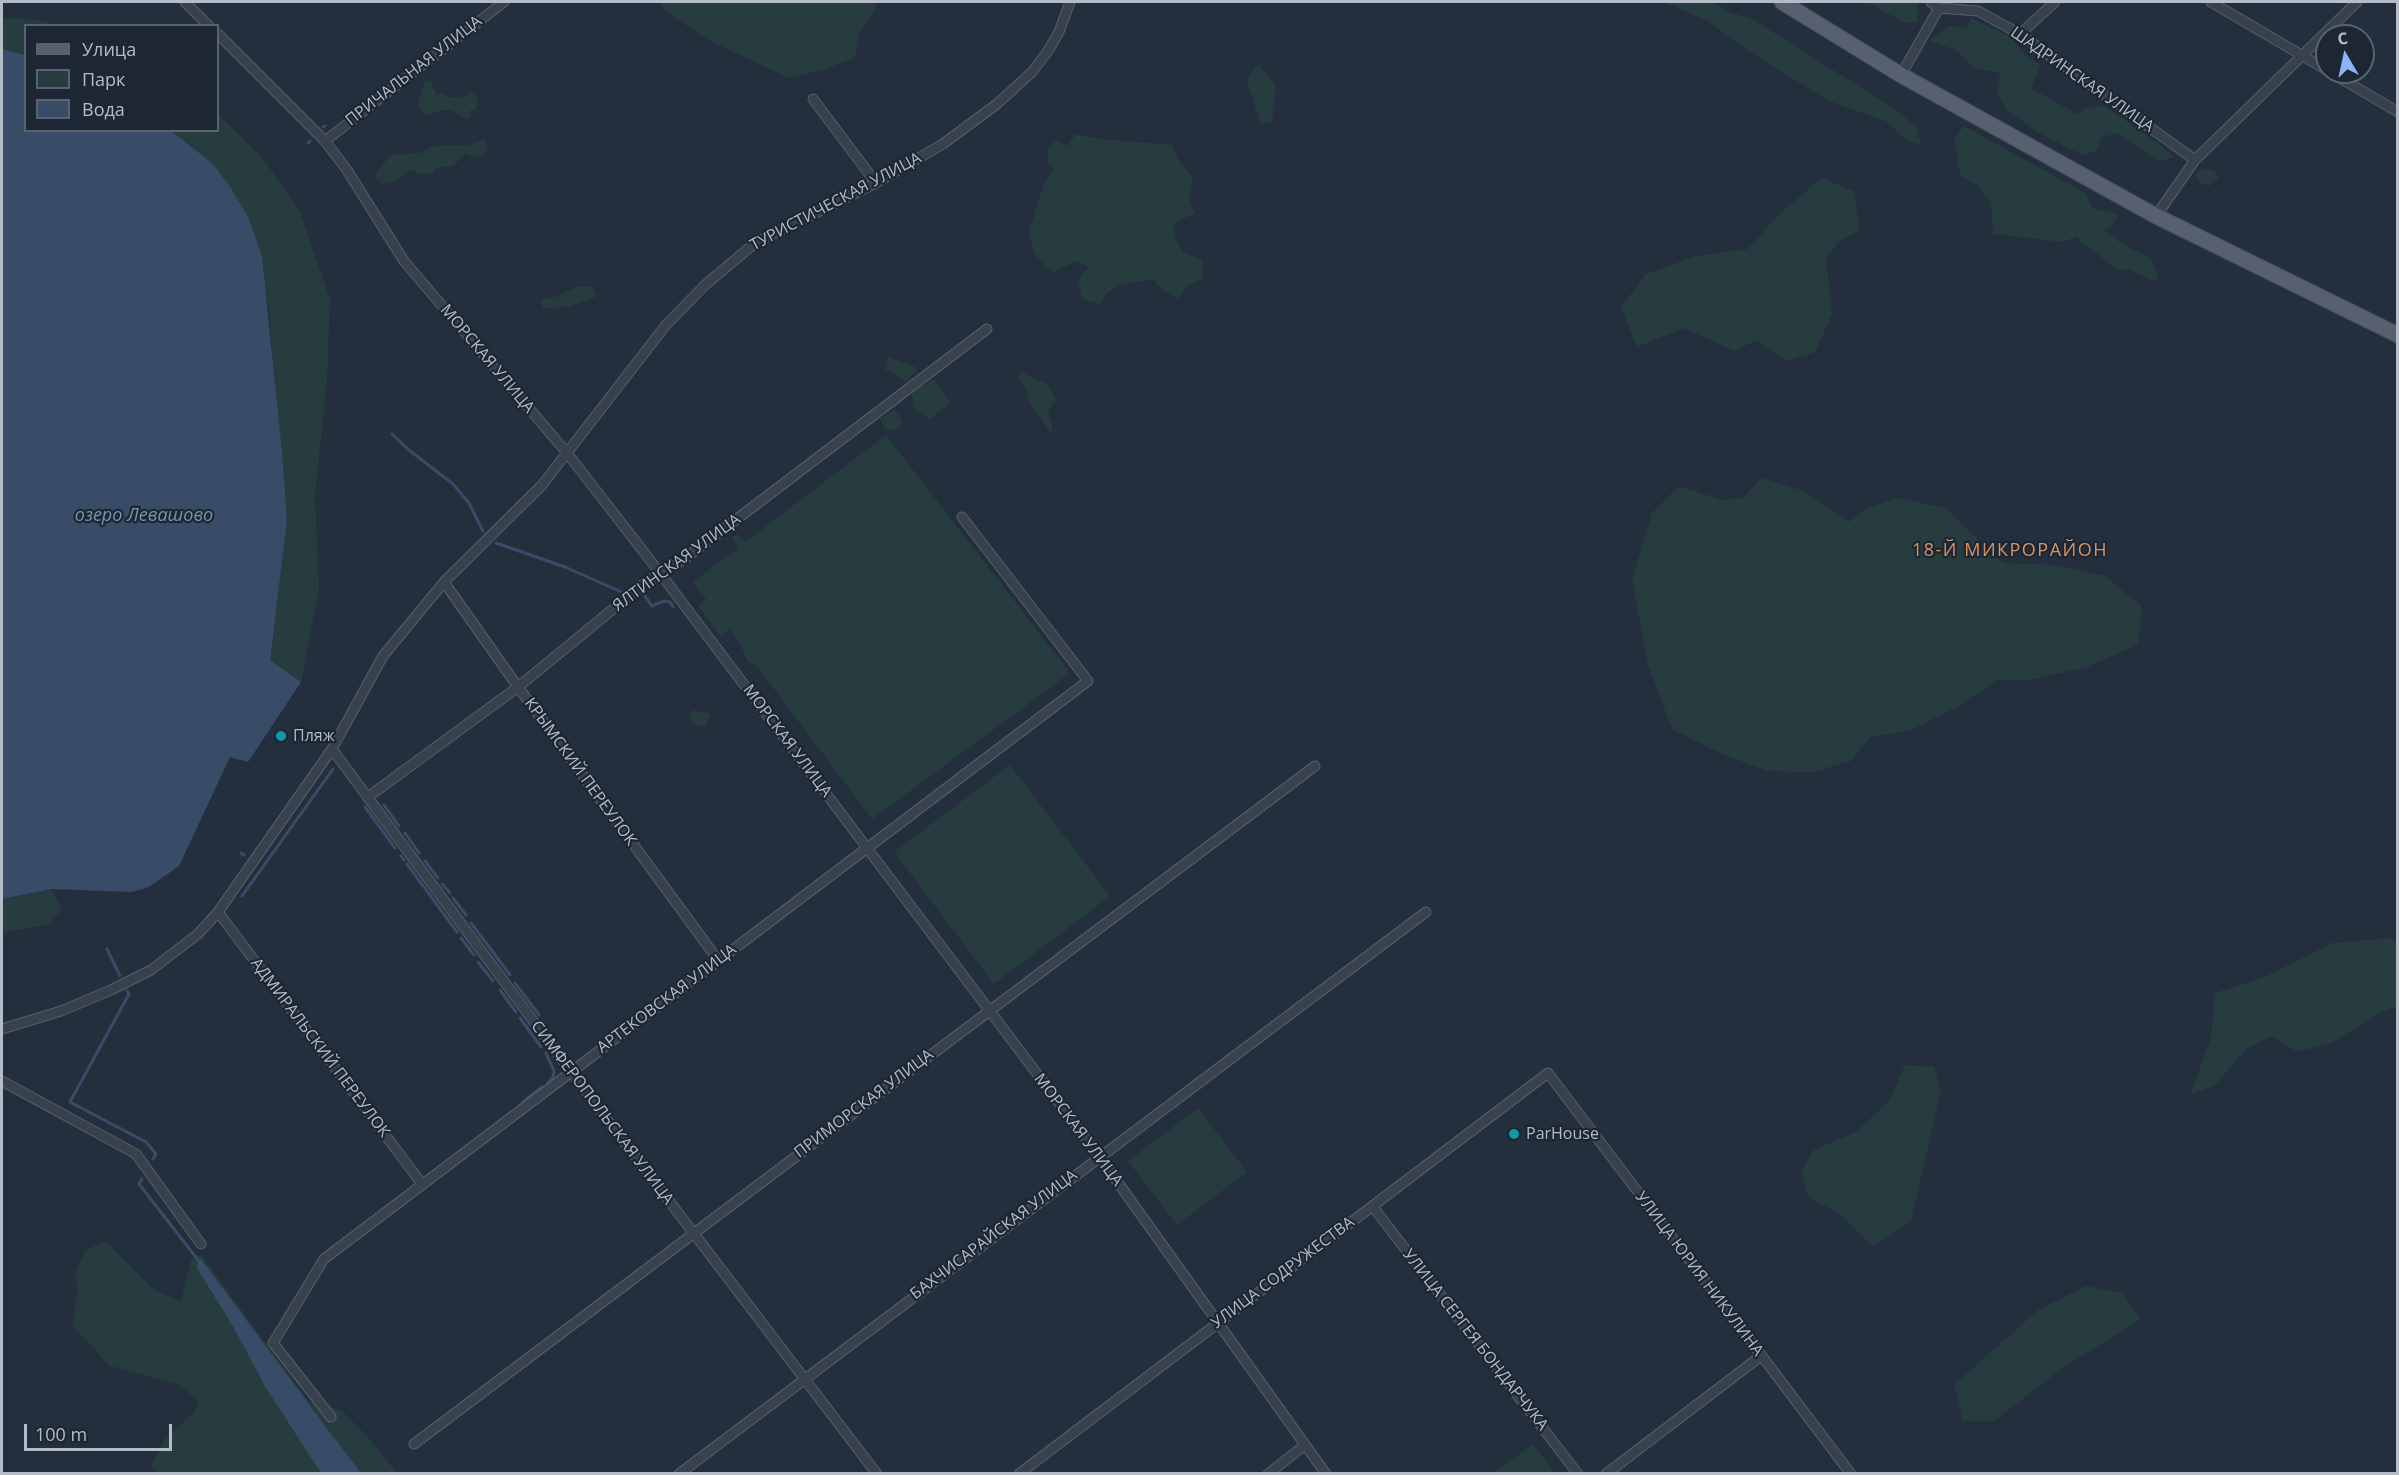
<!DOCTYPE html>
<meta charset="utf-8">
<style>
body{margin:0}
#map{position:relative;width:2399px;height:1475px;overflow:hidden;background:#242f3e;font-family:"Open Sans",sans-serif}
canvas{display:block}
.frame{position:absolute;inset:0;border:3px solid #b4bcc9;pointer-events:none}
.legend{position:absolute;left:24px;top:24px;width:195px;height:108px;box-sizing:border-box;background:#1d2633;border:2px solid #59626f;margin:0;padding:8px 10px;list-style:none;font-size:18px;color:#b4bcc9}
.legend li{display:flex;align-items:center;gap:12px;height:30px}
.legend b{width:30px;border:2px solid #59626f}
.north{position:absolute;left:2315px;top:24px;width:60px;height:60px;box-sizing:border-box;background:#1d2633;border:2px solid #59626f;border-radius:50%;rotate:351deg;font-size:16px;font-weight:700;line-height:24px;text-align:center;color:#b4bcc9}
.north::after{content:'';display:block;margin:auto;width:21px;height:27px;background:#8ab4f8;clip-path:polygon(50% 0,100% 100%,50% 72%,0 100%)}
.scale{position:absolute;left:24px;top:1424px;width:148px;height:27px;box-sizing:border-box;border:3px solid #b4bcc9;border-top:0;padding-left:8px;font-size:18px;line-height:21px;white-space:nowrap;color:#b4bcc9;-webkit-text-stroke:4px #1d2633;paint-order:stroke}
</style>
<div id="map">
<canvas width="2399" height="1475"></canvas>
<div class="frame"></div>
<ul class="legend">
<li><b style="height:8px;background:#56606e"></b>Улица</li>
<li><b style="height:16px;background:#263c3f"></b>Парк</li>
<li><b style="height:16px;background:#394c67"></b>Вода</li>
</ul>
<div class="north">С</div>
<div class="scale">100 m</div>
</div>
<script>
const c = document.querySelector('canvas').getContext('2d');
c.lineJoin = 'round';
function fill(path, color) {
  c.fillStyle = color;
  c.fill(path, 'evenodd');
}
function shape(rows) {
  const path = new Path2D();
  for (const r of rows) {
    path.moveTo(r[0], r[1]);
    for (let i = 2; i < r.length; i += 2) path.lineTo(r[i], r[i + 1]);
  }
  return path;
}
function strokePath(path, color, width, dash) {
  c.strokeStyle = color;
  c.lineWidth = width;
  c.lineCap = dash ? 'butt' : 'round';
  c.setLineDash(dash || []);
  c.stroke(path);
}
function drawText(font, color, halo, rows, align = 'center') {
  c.font = font + ' "Open Sans",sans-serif';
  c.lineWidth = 4.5;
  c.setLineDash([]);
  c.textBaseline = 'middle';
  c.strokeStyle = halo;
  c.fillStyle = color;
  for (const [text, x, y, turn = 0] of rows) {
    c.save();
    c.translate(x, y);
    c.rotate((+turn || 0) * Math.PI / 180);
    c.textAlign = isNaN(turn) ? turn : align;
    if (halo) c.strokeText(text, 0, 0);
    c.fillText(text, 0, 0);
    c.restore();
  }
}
fill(shape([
 [659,2,875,2,876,9,860,32,855,58,822,70,789,78,710,41,666,12],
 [1663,2,1713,2,1729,12,1752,19,1898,111,1916,127,1921,144,1908,142,1886,121,1829,101,1744,48,1708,21],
 [1866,2,1917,2,1918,22,1905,23],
 [2,17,46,21,53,25,26,26,25,55,2,49],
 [1971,18,2013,38,2020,51,2040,65,2031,88,2077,114,2086,108,2105,106,2159,144,2174,157,2159,161,2118,133,2102,137,2097,150,2082,155,2037,132,2006,109,1997,92,2000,73,1974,68,1956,50,1929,41,1948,26,1966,28],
 [1258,64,1276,86,1272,122,1261,125,1246,79],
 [425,80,431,82,436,95,443,93,450,98,459,96,464,98,471,91,476,97,478,106,475,110,470,110,471,117,466,119,452,110,441,110,426,115,419,109,419,98],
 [218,114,261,156,299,210,330,299,327,380,315,496,319,589,301,682,270,660,287,521,268,300,169,131,218,130],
 [1964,126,2085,193,2092,208,2118,215,2110,229,2103,230,2115,238,2119,242,2150,258,2157,273,2158,280,2149,279,2130,270,2118,269,2082,243,2077,236,2063,242,1993,234,1991,203,1977,185,1960,175,1954,139],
 [1076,134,1099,139,1172,145,1179,161,1193,177,1189,198,1195,213,1174,223,1175,238,1183,252,1202,260,1203,278,1187,286,1178,299,1163,290,1153,280,1120,284,1107,293,1101,305,1082,299,1078,281,1088,267,1078,261,1061,268,1053,274,1036,256,1028,234,1045,181,1054,170,1048,163,1048,148,1057,140,1067,146],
 [484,140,489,147,482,156,473,157,466,153,453,166,437,167,431,174,419,174,410,170,396,180,382,184,375,176,390,155,419,153,434,146,468,145],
 [2203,168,2213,170,2219,178,2209,186,2200,183,2195,175],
 [1822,178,1855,192,1859,231,1841,240,1826,256,1832,314,1815,352,1787,361,1757,340,1734,351,1684,328,1637,347,1621,307,1646,274,1696,256,1748,249,1780,213],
 [592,286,597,296,569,307,543,308,541,299,555,297,577,287],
 [888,357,918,368,907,382,885,369],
 [1023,373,1047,384,1056,400,1048,412,1052,423,1052,434,1027,399,1029,394,1017,377],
 [934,379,950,403,930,419,914,408,912,393],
 [894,409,903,422,898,428,886,431,880,419],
 [886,435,1070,673,872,819,756,665,747,661,740,643,729,629,722,638,698,606,706,599,693,582,738,548,732,537,737,535,745,542],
 [1762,478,1801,490,1849,522,1867,508,1896,498,1946,508,2003,563,2055,565,2105,576,2142,606,2138,645,2087,667,2030,680,1997,680,1957,707,1909,731,1870,737,1851,761,1813,772,1767,771,1722,754,1672,729,1648,664,1632,579,1652,513,1679,486,1722,500,1743,498],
 [694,710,710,714,706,726,697,726,691,722,690,714],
 [1010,765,1110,896,994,984,894,852],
 [51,889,62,910,49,924,2,933,2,899],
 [2391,938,2397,944,2397,1006,2377,1014,2333,1042,2297,1052,2271,1036,2247,1048,2215,1085,2190,1095,2211,1037,2215,993,2267,976,2332,943],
 [1905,1065,1934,1067,1941,1091,1911,1221,1872,1246,1838,1213,1809,1198,1801,1172,1814,1150,1856,1132,1889,1101],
 [1198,1108,1247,1172,1177,1225,1128,1161],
 [105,1241,156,1291,181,1301,191,1260,201,1255,309,1402,341,1410,366,1435,397,1473,157,1473,151,1466,164,1440,193,1414,198,1402,181,1385,110,1366,73,1326,77,1294,76,1269,86,1250],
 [2086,1286,2122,1293,2141,1319,2063,1368,1994,1421,1963,1421,1954,1385,2038,1310],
 [1533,1444,1555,1473,1494,1473]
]), '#263c3f');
fill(shape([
 [2,49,25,55,26,130,171,131,212,163,229,185,248,217,262,256,282,452,287,521,270,660,301,682,248,762,230,757,179,866,149,887,132,892,51,889,2,899],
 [201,1259,325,1426,361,1473,321,1473,266,1388,234,1328,197,1268,198,1260]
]), '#394c67');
strokePath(shape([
 [323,127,325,126],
 [308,143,310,141],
 [392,434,409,450,453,484,469,503,483,531],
 [496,543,565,567,626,594],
 [634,599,642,592,652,606,664,601,670,602,673,607],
 [384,805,399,826],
 [365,807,395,848],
 [405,833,419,853],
 [241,853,244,855],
 [401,856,404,860],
 [425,861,438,878],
 [407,864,457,932],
 [442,884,450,893],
 [242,896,333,769],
 [453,898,466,915],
 [471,923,510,975],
 [461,938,474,955],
 [107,949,120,976],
 [478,962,493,981],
 [515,983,539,1015],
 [500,990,516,1012],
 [127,991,129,994,70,1102,146,1142,156,1154,153,1159],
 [520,1018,541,1047],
 [546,1053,554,1071,553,1077,548,1083],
 [523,1102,542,1087],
 [142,1179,139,1184,198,1260]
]), '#394c67', 3);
const minor = shape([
 [185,2,209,26],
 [1931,2,1939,8,1978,11,2020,34,2195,160],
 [2211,2,2327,70],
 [218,34,325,141,347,170,404,261,567,453,660,573,1099,1156,1326,1474],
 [2020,34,2055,2],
 [2330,72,2398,112],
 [1901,75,1939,8],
 [813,99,876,183],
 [325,141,504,2],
 [2156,216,2195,160,2357,2],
 [444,582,518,687,718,960],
 [332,749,571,1072,877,1474],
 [368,797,518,687,646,582,683,560,987,329],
 [218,912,422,1184],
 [2,1029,61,1011,111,990,151,970,198,934,218,912,332,749,383,656,444,582,542,485,666,325,705,285,755,243,876,183,943,144,997,104,1032,72,1048,51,1059,32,1070,2],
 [2,1081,136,1154,201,1244],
 [1373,1207,1578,1474],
 [331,1417,273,1343,324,1259,1088,681,962,517],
 [414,1444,1315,766],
 [679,1474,1426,912],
 [1019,1474,1548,1073,1851,1474],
 [1268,1474,1305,1445],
 [1606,1474,1761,1356]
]);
const primary = shape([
 [1782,2,1901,75,2156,216,2398,335]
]);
strokePath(minor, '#565f6c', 11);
strokePath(primary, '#414a57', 17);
strokePath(minor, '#38414e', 9);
strokePath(primary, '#56606e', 15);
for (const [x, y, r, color] of [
 [281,736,6,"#0f9aa8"],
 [1514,1134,6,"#0f9aa8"]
]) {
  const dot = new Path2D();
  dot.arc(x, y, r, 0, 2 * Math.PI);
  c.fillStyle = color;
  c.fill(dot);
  strokePath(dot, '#1d2633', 2);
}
drawText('16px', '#b4bcc9', '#1d2633', [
 ["ПРИЧАЛЬНАЯ УЛИЦА",414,71,-38],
 ["ШАДРИНСКАЯ УЛИЦА",2082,80,35],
 ["ТУРИСТИЧЕСКАЯ УЛИЦА",836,202,-28],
 ["МОРСКАЯ УЛИЦА",487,359,50],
 ["ЯЛТИНСКАЯ УЛИЦА",677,563,-36],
 ["МОРСКАЯ УЛИЦА",787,741,53],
 ["КРЫМСКИЙ ПЕРЕУЛОК",580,772,54],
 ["АРТЕКОВСКАЯ УЛИЦА",667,999,-37],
 ["АДМИРАЛЬСКИЙ ПЕРЕУЛОК",320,1048,53],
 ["ПРИМОРСКАЯ УЛИЦА",864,1104,-37],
 ["СИМФЕРОПОЛЬСКАЯ УЛИЦА",602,1113,53],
 ["МОРСКАЯ УЛИЦА",1078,1130,53],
 ["БАХЧИСАРАЙСКАЯ УЛИЦА",994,1235,-37],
 ["УЛИЦА СОДРУЖЕСТВА",1283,1273,-37],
 ["УЛИЦА ЮРИЯ НИКУЛИНА",1699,1274,53],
 ["УЛИЦА СЕРГЕЯ БОНДАРЧУКА",1475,1340,52]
]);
drawText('16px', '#b4bcc9', '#1d2633', [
 ["Пляж",293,736],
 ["ParHouse",1526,1134]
], 'left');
drawText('italic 18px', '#7c92b1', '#1d2633', [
 ["озеро Левашово",144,516]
]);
c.letterSpacing = '1.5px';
drawText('18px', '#d59563', '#1d2633', [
 ["18-Й МИКРОРАЙОН",2010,551]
]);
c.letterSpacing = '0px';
</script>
